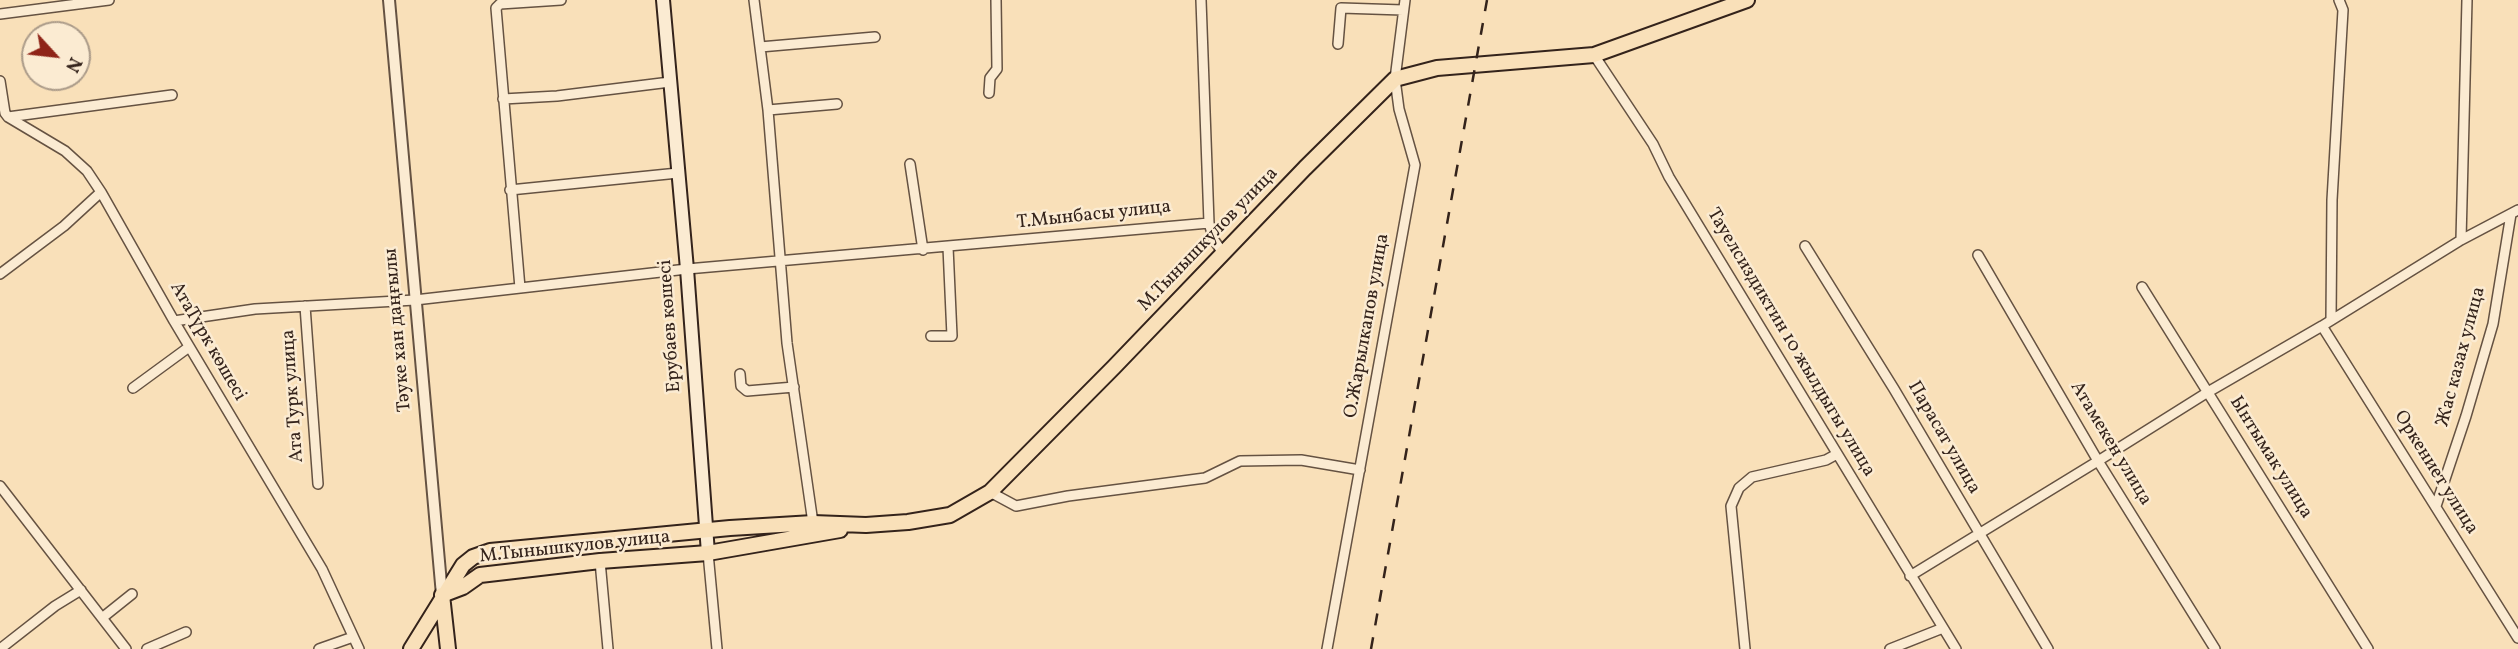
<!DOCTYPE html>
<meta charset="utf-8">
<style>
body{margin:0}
#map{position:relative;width:2518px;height:649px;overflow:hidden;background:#f9e0b9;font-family:Vollkorn,serif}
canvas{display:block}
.north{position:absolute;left:21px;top:21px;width:70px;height:70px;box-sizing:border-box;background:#fbebd2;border:2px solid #ab9b89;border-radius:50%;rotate:117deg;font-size:19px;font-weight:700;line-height:28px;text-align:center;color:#34231b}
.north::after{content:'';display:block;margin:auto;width:24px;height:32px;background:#8f2418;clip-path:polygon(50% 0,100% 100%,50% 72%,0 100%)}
</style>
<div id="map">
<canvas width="2518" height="649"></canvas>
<div class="north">N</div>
</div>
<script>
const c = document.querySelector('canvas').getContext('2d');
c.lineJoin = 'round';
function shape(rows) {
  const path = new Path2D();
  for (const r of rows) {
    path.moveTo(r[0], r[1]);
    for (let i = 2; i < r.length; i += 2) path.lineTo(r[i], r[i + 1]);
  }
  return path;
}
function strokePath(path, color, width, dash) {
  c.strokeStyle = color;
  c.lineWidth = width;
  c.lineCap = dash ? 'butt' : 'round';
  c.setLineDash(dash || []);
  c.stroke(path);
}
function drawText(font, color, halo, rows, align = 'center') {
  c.font = font + ' Vollkorn,serif';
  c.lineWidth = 5;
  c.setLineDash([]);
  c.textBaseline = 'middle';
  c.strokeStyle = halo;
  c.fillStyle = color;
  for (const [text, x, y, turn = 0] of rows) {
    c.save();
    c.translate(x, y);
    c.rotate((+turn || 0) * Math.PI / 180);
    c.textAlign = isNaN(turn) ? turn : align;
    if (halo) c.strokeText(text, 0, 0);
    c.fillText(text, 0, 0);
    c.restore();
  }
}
const minor = shape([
 [754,0,768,110,787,343,813,523],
 [1201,0,1209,223],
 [0,14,109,0],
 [1338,44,1341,8,1403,10],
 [760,47,875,37],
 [1594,55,1653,144,1669,177,1956,649],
 [0,81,5,113,8,117,65,151,87,171,101,192,174,321,322,569,359,649],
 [989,93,990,78,997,69,996,0],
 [503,99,557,96,670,82],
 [768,110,837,104],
 [8,117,172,95],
 [910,164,923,250],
 [510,190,678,173],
 [2461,240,2467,0],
 [1805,246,1894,389,2048,649],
 [1978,255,2098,461,2215,649],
 [0,274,64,226,101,192],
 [2142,287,2368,649],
 [520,288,496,8,500,4,561,0],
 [305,306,318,484],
 [2331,320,2332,200,2343,10,2339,0],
 [174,321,255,309,415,300,687,269,1209,223,1214,240,1223,253],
 [2322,326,2518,638],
 [931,336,952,336,948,247],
 [740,374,741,386,747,391,794,387],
 [133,388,189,347],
 [0,486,126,649],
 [990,492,1016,506,1068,496,1205,478,1240,461,1301,460,1360,470],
 [2436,506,2466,416,2493,324,2511,214],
 [708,553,717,649],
 [600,561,608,649],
 [1910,576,2098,461,2208,392,2322,326,2461,240,2518,210],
 [102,618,132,594],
 [0,649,55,606,81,590],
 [147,649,186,632],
 [319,649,353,637],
 [1327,649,1415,165,1399,109,1395,79,1405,0],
 [1745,649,1731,506,1739,488,1752,477,1826,460,1837,454],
 [1890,649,1943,628]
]);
const tertiary = shape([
 [389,0,442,595]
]);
const secondary = shape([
 [663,0,687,269,708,553]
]);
const primary = shape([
 [442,595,463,587,480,575,600,561,708,553,840,530],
 [442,595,448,649],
 [411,649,463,565,473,557,490,551,730,528,813,523,866,525,908,522,950,515,990,492,1114,367,1305,168,1395,79,1437,68,1594,55,1747,0]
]);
strokePath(minor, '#655242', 12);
strokePath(tertiary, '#655242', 14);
strokePath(secondary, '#34231b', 16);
strokePath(primary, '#34231b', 18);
strokePath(minor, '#fbebd2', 9);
strokePath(tertiary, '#fbebd2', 10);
strokePath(secondary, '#fbebd2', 12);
strokePath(primary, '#f9e0b9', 14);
strokePath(shape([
 [1371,649,1487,0]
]), '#34231b', 2.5, [12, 12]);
drawText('19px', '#34231b', '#fbebd2', [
 ["Т.Мынбасы улица",1094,216,-6],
 ["М.Тынышкулов улица",1209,240,-46],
 ["Ерубаев көшесі",671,326,-94],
 ["О.Жарылкапов улица",1368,326,-80],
 ["Тәуке хан даңғылы",399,330,-95],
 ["АтаТүрк көшесі",207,342,60],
 ["Тауелсиздиктин 10 жылдыгы улица",1790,343,59],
 ["Жас казах улица",2462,357,-75],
 ["Ата Турк улица",294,396,-94],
 ["Парасат улица",1943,438,60],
 ["Атамекен улица",2110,444,59],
 ["Ынтымак улица",2270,458,58],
 ["Оркениет улица",2435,473,58],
 ["М.Тынышкулов улица",575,548,-6]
]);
</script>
